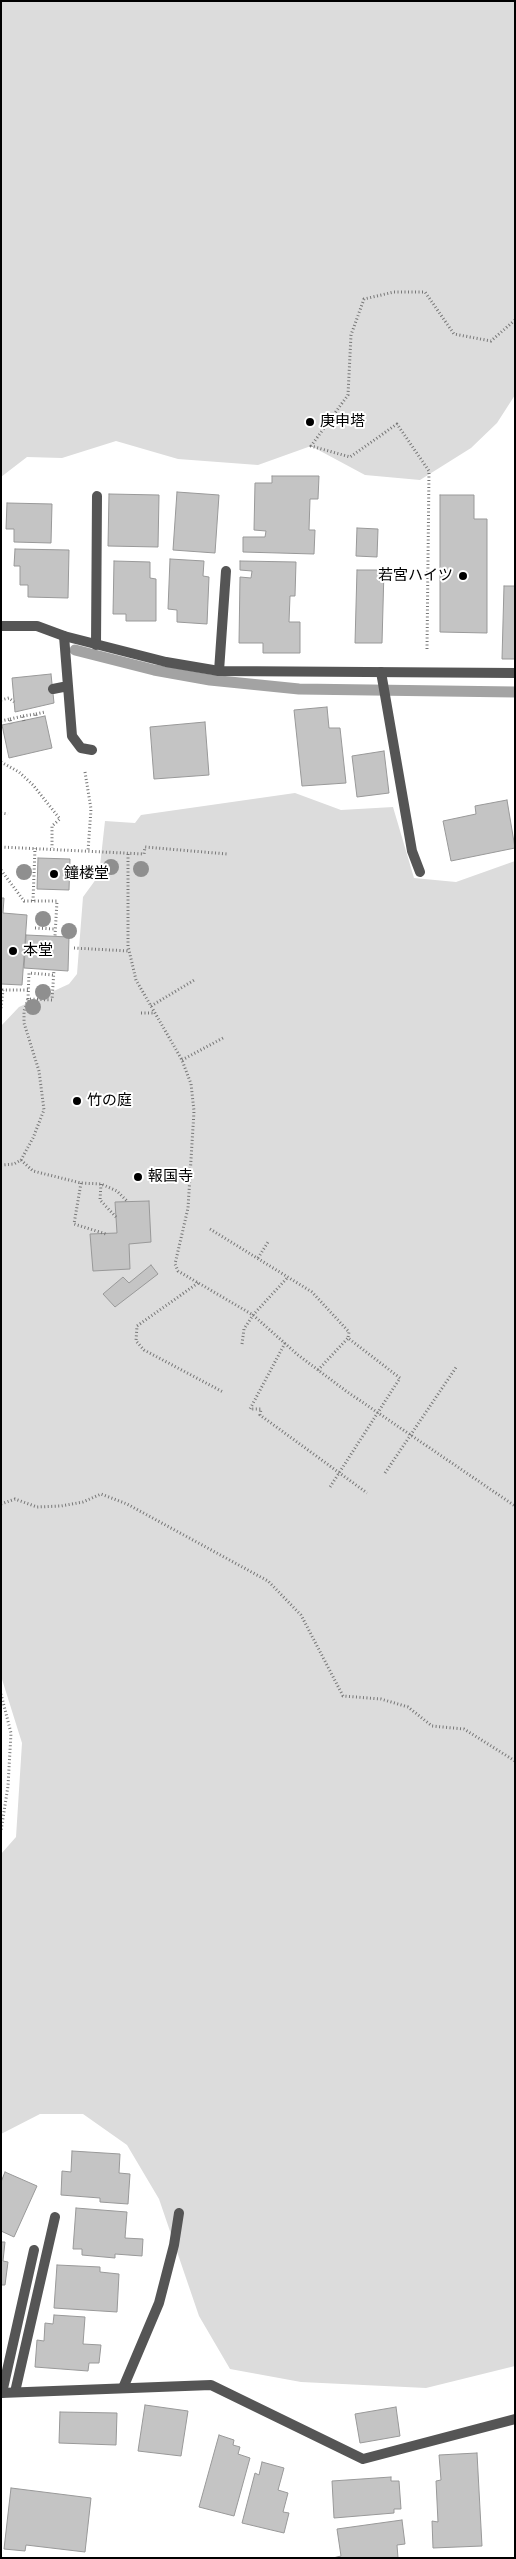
<!DOCTYPE html>
<meta charset="utf-8">
<style>
body{margin:0}
#map{position:relative;width:516px;height:2559px;overflow:hidden;background:#fff;font-family:"Varela Round",sans-serif}
canvas{display:block}
.frame{position:absolute;inset:0;border:2px solid #000;pointer-events:none}
</style>
<div id="map">
<canvas width="516" height="2559"></canvas>
<div class="frame"></div>
</div>
<script>
const c = document.querySelector('canvas').getContext('2d');
c.lineJoin = 'round';
function fill(path, color) {
  c.fillStyle = color;
  c.fill(path, 'evenodd');
}
function shape(rows) {
  const path = new Path2D();
  for (const r of rows) {
    path.moveTo(r[0], r[1]);
    for (let i = 2; i < r.length; i += 2) path.lineTo(r[i], r[i + 1]);
  }
  return path;
}
function strokePath(path, color, width, dash) {
  c.strokeStyle = color;
  c.lineWidth = width;
  c.lineCap = dash ? 'butt' : 'round';
  c.setLineDash(dash || []);
  c.stroke(path);
}
function drawText(font, color, halo, rows, align = 'center') {
  c.font = font + ' "Varela Round","Noto Sans JP",sans-serif';
  c.lineWidth = 4;
  c.setLineDash([]);
  c.textBaseline = 'middle';
  c.strokeStyle = halo;
  c.fillStyle = color;
  for (const [text, x, y, turn = 0] of rows) {
    c.save();
    c.translate(x, y);
    c.rotate((+turn || 0) * Math.PI / 180);
    c.textAlign = isNaN(turn) ? turn : align;
    if (halo) c.strokeText(text, 0, 0);
    c.fillText(text, 0, 0);
    c.restore();
  }
}
fill(shape([
 [1,1,515,1,515,395,497,423,471,448,420,480,365,475,311,446,258,465,178,459,116,441,62,458,27,457,1,477],
 [295,793,341,810,393,807,414,878,456,882,515,861,515,2366,426,2388,301,2382,230,2369,199,2316,159,2199,127,2145,83,2114,40,2114,1,2134,1,1854,16,1837,22,1743,1,1676,1,1026,19,1007,69,984,77,974,83,897,99,875,105,821,135,823,141,815]
]), '#dcdcdc');
strokePath(shape([
 [75,650,154,670,210,680,299,689,515,692]
]), '#a3a3a3', 11);
const building = shape([
 [272,476,319,476,318,499,310,499,309,530,315,530,314,554,243,552,243,537,265,537,266,531,254,530,255,483,272,483,272,476],
 [177,492,219,495,215,553,173,550,177,492],
 [109,494,159,495,158,547,108,546,109,494],
 [440,495,474,495,474,519,487,519,487,633,440,632,440,495],
 [7,503,52,504,51,543,14,542,14,529,6,529,7,503],
 [357,528,378,529,377,557,356,556,357,528],
 [15,549,69,550,68,598,28,597,28,585,20,585,20,566,14,566,15,549],
 [170,559,204,561,203,576,209,577,207,624,177,622,177,610,168,609,170,559],
 [114,561,150,562,150,578,156,579,156,621,126,621,126,614,113,614,114,561],
 [240,561,296,562,295,596,290,596,289,622,300,622,300,653,263,653,263,643,239,643,240,577,251,578,252,571,240,570,240,561],
 [357,570,384,570,382,643,355,643,357,570],
 [504,586,515,586,515,659,502,659,504,586],
 [51,674,54,703,15,712,12,678,51,674],
 [327,707,329,728,340,728,346,783,302,786,294,710,327,707],
 [45,716,52,748,9,758,2,725,45,716],
 [205,722,209,775,154,779,150,727,205,722],
 [384,751,389,793,357,797,352,756,384,751],
 [507,800,515,848,451,861,443,821,476,814,475,806,507,800],
 [38,858,70,859,69,890,37,889,38,858],
 [1,898,4,898,3,913,27,915,22,985,1,984,1,898],
 [26,935,69,937,68,971,24,968,26,935],
 [149,1201,151,1242,129,1244,130,1269,93,1271,90,1234,117,1233,115,1202,149,1201],
 [151,1265,158,1274,115,1307,103,1294,123,1277,129,1283,151,1265],
 [72,2151,120,2154,119,2173,130,2174,128,2204,100,2202,100,2198,61,2195,62,2171,71,2172,72,2151],
 [5,2172,37,2186,14,2237,1,2231,1,2182,5,2172],
 [76,2208,127,2212,125,2238,143,2239,142,2256,115,2254,115,2258,82,2255,82,2249,73,2249,76,2208],
 [1,2242,5,2242,3,2261,8,2262,5,2285,1,2285,1,2242],
 [57,2265,100,2267,100,2272,119,2274,117,2312,54,2308,57,2265],
 [54,2315,85,2317,83,2344,101,2345,99,2363,89,2363,88,2371,35,2367,37,2340,44,2341,45,2323,53,2324,54,2315],
 [145,2405,188,2411,181,2456,138,2451,145,2405],
 [396,2407,400,2436,360,2443,355,2414,396,2407],
 [60,2412,117,2413,116,2445,59,2443,60,2412],
 [219,2435,234,2440,233,2445,240,2447,238,2454,250,2458,234,2516,199,2507,219,2435],
 [477,2453,482,2546,433,2548,432,2521,438,2522,436,2481,441,2480,439,2455,477,2453],
 [262,2462,284,2468,278,2490,288,2493,283,2512,289,2513,284,2533,242,2523,255,2473,259,2475,262,2462],
 [391,2477,391,2481,399,2481,401,2509,394,2509,394,2513,334,2518,332,2481,391,2477],
 [11,2488,91,2498,85,2552,26,2545,25,2551,4,2549,11,2488],
 [402,2520,405,2544,397,2545,398,2558,333,2558,341,2556,337,2529,402,2520]
]);
fill(building, '#c4c4c4');
strokePath(building, '#999', 1);
strokePath(shape([
 [427,649,429,471,397,424,350,457,311,446,348,395,351,335,364,299,394,292,425,292,454,334,491,341,515,320],
 [1,700,9,698,14,702],
 [36,714,45,712],
 [23,716,36,714,36,718],
 [10,719,23,716,24,721],
 [1,721,10,719,11,724],
 [1,762,19,772,33,785,60,819,52,826,52,848],
 [85,772,91,809,88,851],
 [1,813,8,814],
 [1,847,144,854,145,847,227,854],
 [128,854,128,946,136,980,182,1060,191,1084,194,1111,188,1208,175,1264,178,1271,253,1315,298,1355,346,1391,515,1506],
 [1,870,24,901,57,901,55,936],
 [33,901,35,848],
 [35,928,55,929],
 [74,948,129,951],
 [28,999,29,973,53,975],
 [151,1006,196,979],
 [1,1008,3,990,29,990],
 [141,1013,155,1013],
 [182,1060,223,1038],
 [21,1160,33,1171,81,1183,101,1184,117,1191,128,1202],
 [1,1165,14,1164,21,1160,33,1138,44,1110,39,1071,24,1023,24,1011,28,999,52,1000,54,970],
 [81,1183,74,1224,106,1234],
 [101,1184,100,1200,116,1217],
 [210,1229,312,1292,349,1332,348,1338,400,1378,330,1487],
 [258,1258,268,1242],
 [198,1283,137,1326,136,1341,144,1350,223,1392],
 [285,1343,250,1409,261,1409,260,1415,367,1493],
 [242,1344,244,1329,253,1315,288,1277],
 [318,1370,348,1338],
 [385,1473,457,1366],
 [1,1504,15,1499,37,1507,61,1506,83,1502,101,1494,127,1504,268,1581,301,1615,343,1696,381,1699,408,1707,432,1726,464,1729,515,1761],
 [1,1694,11,1733,8,1786,1,1831]
]), '#777', 3, [1, 2.5]);
strokePath(shape([
 [64,636,72,736,81,748,92,750],
 [96,645,97,496],
 [219,671,226,571],
 [381,672,412,851,420,872],
 [53,689,68,686],
 [123,2388,159,2303,174,2245,179,2213],
 [15,2392,55,2217],
 [2,2393,34,2250]
]), '#555', 10);
strokePath(shape([
 [1,626,37,626,64,636,166,662,219,671,515,673],
 [1,2393,211,2385,363,2459,515,2419]
]), '#555', 10);
c.fillStyle = '#8f8f8f';
for (const [x, y] of [
 [111,867],
 [141,869],
 [24,872],
 [43,919],
 [69,931],
 [43,992],
 [33,1007]
]) {
  c.beginPath();
  c.arc(x, y, 8, 0, 2 * Math.PI);
  c.fill();
}
for (const [x, y, r, color] of [
 [310,422,5,"#000"],
 [463,576,5,"#000"],
 [54,874,5,"#000"],
 [13,951,5,"#000"],
 [77,1101,5,"#000"],
 [138,1177,5,"#000"]
]) {
  const dot = new Path2D();
  dot.arc(x, y, r, 0, 2 * Math.PI);
  c.fillStyle = color;
  c.fill(dot);
  strokePath(dot, '#fff', 2);
}
drawText('15px', '#000', '#fff', [
 ["庚申塔",320,422],
 ["若宮ハイツ",453,576,"right"],
 ["鐘楼堂",64,874],
 ["本堂",23,951],
 ["竹の庭",87,1101],
 ["報国寺",148,1177]
], 'left');
</script>
